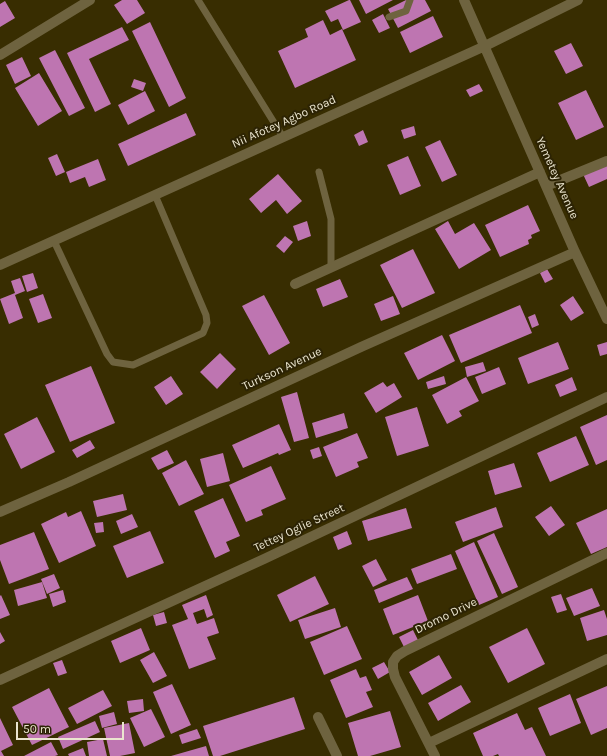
<!DOCTYPE html>
<style>
body{margin:0}
#map{position:relative;width:607px;height:756px;overflow:hidden;background:#382d01;font-family:Karla,sans-serif}
canvas{display:block}
.scale{position:absolute;left:16px;top:722px;width:108px;height:18px;box-sizing:border-box;border:2px solid #ebe5cf;border-top:0;padding-left:5px;font-size:12px;line-height:14px;white-space:nowrap;color:#ebe5cf;-webkit-text-stroke:3px #2c2304;paint-order:stroke}
</style>
<div id="map">
<canvas width="607" height="756"></canvas>
<div class="scale">50 m</div>
</div>
<script>
const c = document.querySelector('canvas').getContext('2d');
c.lineJoin = 'round';
function fill(path, color) {
  c.fillStyle = color;
  c.fill(path, 'evenodd');
}
function shape(rows) {
  const path = new Path2D();
  for (const r of rows) {
    path.moveTo(r[0], r[1]);
    for (let i = 2; i < r.length; i += 2) path.lineTo(r[i], r[i + 1]);
  }
  return path;
}
function strokePath(path, color, width, dash) {
  c.strokeStyle = color;
  c.lineWidth = width;
  c.lineCap = dash ? 'butt' : 'round';
  c.setLineDash(dash || []);
  c.stroke(path);
}
function drawText(font, color, halo, rows, align = 'center') {
  c.font = font + ' Karla,sans-serif';
  c.lineWidth = 4;
  c.setLineDash([]);
  c.textBaseline = 'middle';
  c.strokeStyle = halo;
  c.fillStyle = color;
  for (const [text, x, y, turn = 0] of rows) {
    c.save();
    c.translate(x, y);
    c.rotate((+turn || 0) * Math.PI / 180);
    c.textAlign = isNaN(turn) ? turn : align;
    if (halo) c.strokeText(text, 0, 0);
    c.fillText(text, 0, 0);
    c.restore();
  }
}
fill(shape([
 [122,0,137,0,145,13,127,24,114,5],
 [349,0,350,0,361,22,343,30,338,19,331,22,325,11],
 [359,0,393,0,366,14],
 [406,0,425,0,431,11,398,28,388,9],
 [5,1,15,18,0,27,0,4],
 [383,14,390,28,379,33,372,20],
 [433,16,443,37,410,53,400,32],
 [323,20,330,35,342,29,356,60,295,88,278,51,308,37,305,29],
 [150,22,186,98,169,107,132,31],
 [122,27,129,40,89,59,111,104,95,112,67,53],
 [571,43,583,66,566,74,554,51],
 [55,50,85,108,69,116,39,58],
 [22,57,31,76,15,84,6,65],
 [39,73,62,111,38,126,15,88],
 [134,79,146,83,143,91,131,87],
 [479,84,483,91,470,97,466,90],
 [586,90,604,127,576,140,558,103],
 [145,91,155,111,128,125,118,105],
 [186,113,196,135,128,166,118,144],
 [414,126,416,135,404,139,401,130],
 [363,130,368,142,359,146,354,135],
 [440,140,457,175,442,182,425,147],
 [57,154,65,172,56,176,48,158],
 [408,156,421,186,400,195,387,165],
 [98,159,106,180,89,187,85,177,70,183,66,172],
 [607,162,607,179,589,187,583,174],
 [278,174,302,201,287,214,276,200,261,213,249,199],
 [528,205,540,231,531,235,532,238,528,240,529,244,500,257,485,225],
 [307,221,311,236,298,241,293,226],
 [448,221,455,234,474,223,491,250,459,269,435,229],
 [285,236,293,242,284,253,276,246],
 [413,249,435,293,402,308,380,265],
 [547,269,553,279,545,283,540,273],
 [33,273,38,288,27,292,22,276],
 [20,278,25,291,15,295,23,318,9,324,0,299,15,293,11,281],
 [340,279,348,297,323,307,316,289],
 [43,294,52,318,38,323,29,299],
 [264,295,290,343,269,355,242,306],
 [393,296,400,314,381,321,374,304],
 [573,296,584,313,571,321,560,305],
 [520,305,532,333,461,363,449,335],
 [535,314,539,325,532,328,528,317],
 [442,335,455,361,418,380,404,353],
 [558,342,569,369,528,384,518,358],
 [607,342,607,354,600,356,597,345],
 [220,353,236,369,217,389,200,372],
 [483,362,486,371,467,377,465,367],
 [91,366,115,423,70,442,45,385],
 [499,367,506,384,482,394,475,377],
 [171,376,183,394,166,405,154,387],
 [444,376,446,384,428,389,426,382],
 [466,377,479,401,459,411,462,416,447,424,432,395],
 [572,377,577,390,560,397,555,385],
 [383,382,387,387,394,383,402,397,376,413,364,393],
 [297,392,309,438,294,442,281,397],
 [417,407,429,446,397,456,385,417],
 [344,413,348,428,316,438,312,423],
 [607,415,607,460,596,465,580,427],
 [37,417,55,452,21,469,4,434],
 [279,424,291,450,279,455,278,453,243,468,232,445],
 [357,433,368,458,357,462,359,467,336,477,323,447],
 [576,436,589,465,550,482,537,453],
 [90,440,95,448,77,458,72,450],
 [319,447,322,456,313,459,310,450],
 [167,450,174,463,158,470,151,458],
 [223,453,230,481,207,487,200,459],
 [186,460,204,494,179,506,162,473],
 [514,463,522,487,495,495,488,471],
 [271,466,286,499,261,510,263,515,246,522,229,485],
 [123,494,127,510,97,517,93,501],
 [223,498,240,536,226,542,230,551,215,558,194,511],
 [551,506,565,525,549,536,535,517],
 [496,507,503,527,463,542,455,522],
 [406,508,412,528,368,541,362,521],
 [607,509,607,547,591,554,576,523],
 [81,511,96,546,59,563,41,524,66,512,68,517],
 [132,514,138,527,121,534,116,521],
 [103,522,104,532,96,533,94,523],
 [150,531,164,563,127,578,113,546],
 [347,531,352,544,338,550,333,537],
 [34,532,49,569,9,584,0,560,0,545],
 [494,533,518,587,502,594,477,541],
 [474,542,498,597,479,605,455,551],
 [451,554,457,569,417,584,411,569],
 [376,559,387,580,373,587,362,566],
 [54,574,60,588,47,594,41,579],
 [315,576,329,604,290,622,277,595],
 [407,577,413,589,379,603,374,590],
 [42,582,47,598,18,606,14,590],
 [592,588,600,606,574,616,566,598],
 [63,590,66,602,53,607,49,594],
 [561,594,567,610,557,613,551,597],
 [1,595,10,615,0,619,0,596],
 [206,595,213,615,207,618,204,609,193,613,197,624,214,618,219,633,207,637,216,659,189,669,172,625,188,619,182,605],
 [418,595,428,621,393,635,383,609],
 [335,608,341,627,305,639,298,620],
 [604,610,607,619,607,635,587,641,580,618],
 [164,612,167,623,156,626,153,615],
 [347,626,362,659,324,675,310,642],
 [141,628,150,650,120,663,111,641],
 [527,628,545,664,508,683,489,647],
 [413,630,418,640,404,647,399,637],
 [0,632,5,641,0,644],
 [154,652,167,676,153,683,140,660],
 [439,655,452,678,422,695,409,672],
 [62,660,67,673,58,676,53,663],
 [384,662,390,672,378,679,372,668],
 [356,669,360,678,366,676,372,690,366,692,373,707,346,718,330,680],
 [172,684,191,725,171,734,153,692],
 [461,685,471,702,438,721,428,703],
 [607,686,607,728,591,735,576,699],
 [49,688,69,727,32,745,12,707],
 [103,690,112,706,77,724,68,708],
 [570,694,581,723,550,736,538,708],
 [294,697,305,729,220,756,213,756,203,726],
 [143,699,144,711,129,713,127,701],
 [151,709,165,737,144,747,130,718],
 [390,711,401,747,370,756,358,756,348,723],
 [114,712,117,724,102,728,99,716],
 [517,713,525,730,532,727,546,756,499,756,498,754,493,756,483,756,473,733],
 [0,718,13,745,1,751,4,756,0,756],
 [95,721,100,732,63,749,58,737],
 [129,723,135,753,120,756,110,756,104,728],
 [197,729,201,738,182,744,179,735],
 [103,739,107,756,89,756,87,742],
 [51,742,58,755,55,756,24,756],
 [206,746,209,756,171,756],
 [83,748,86,756,69,756,68,754]
]), '#be75b1');
strokePath(shape([
 [198,0,283,137],
 [389,17,406,11,410,0],
 [319,172,331,219,331,268],
 [54,241,107,354,113,362,133,365,203,333,207,323,206,315,155,195]
]), '#6e633f', 7);
strokePath(shape([
 [464,0,575,252,607,319],
 [0,55,90,0],
 [546,186,607,161],
 [0,265,485,46,578,0],
 [295,284,540,172],
 [0,512,69,482,361,347,575,252],
 [0,680,264,559,607,397],
 [318,717,337,756],
 [429,743,607,659],
 [435,756,395,677,393,669,393,662,397,656,405,651,607,553]
]), '#6e633f', 10);
drawText('12px', '#ebe5cf', '#2c2304', [
 ["Nii Afotey Agbo Road",284,122,-24],
 ["Yemetey Avenue",557,178,66],
 ["Turkson Avenue",282,369,-25],
 ["Tettey Oglie Street",299,528,-25],
 ["Dromo Drive",446,616,-26]
]);
</script>
